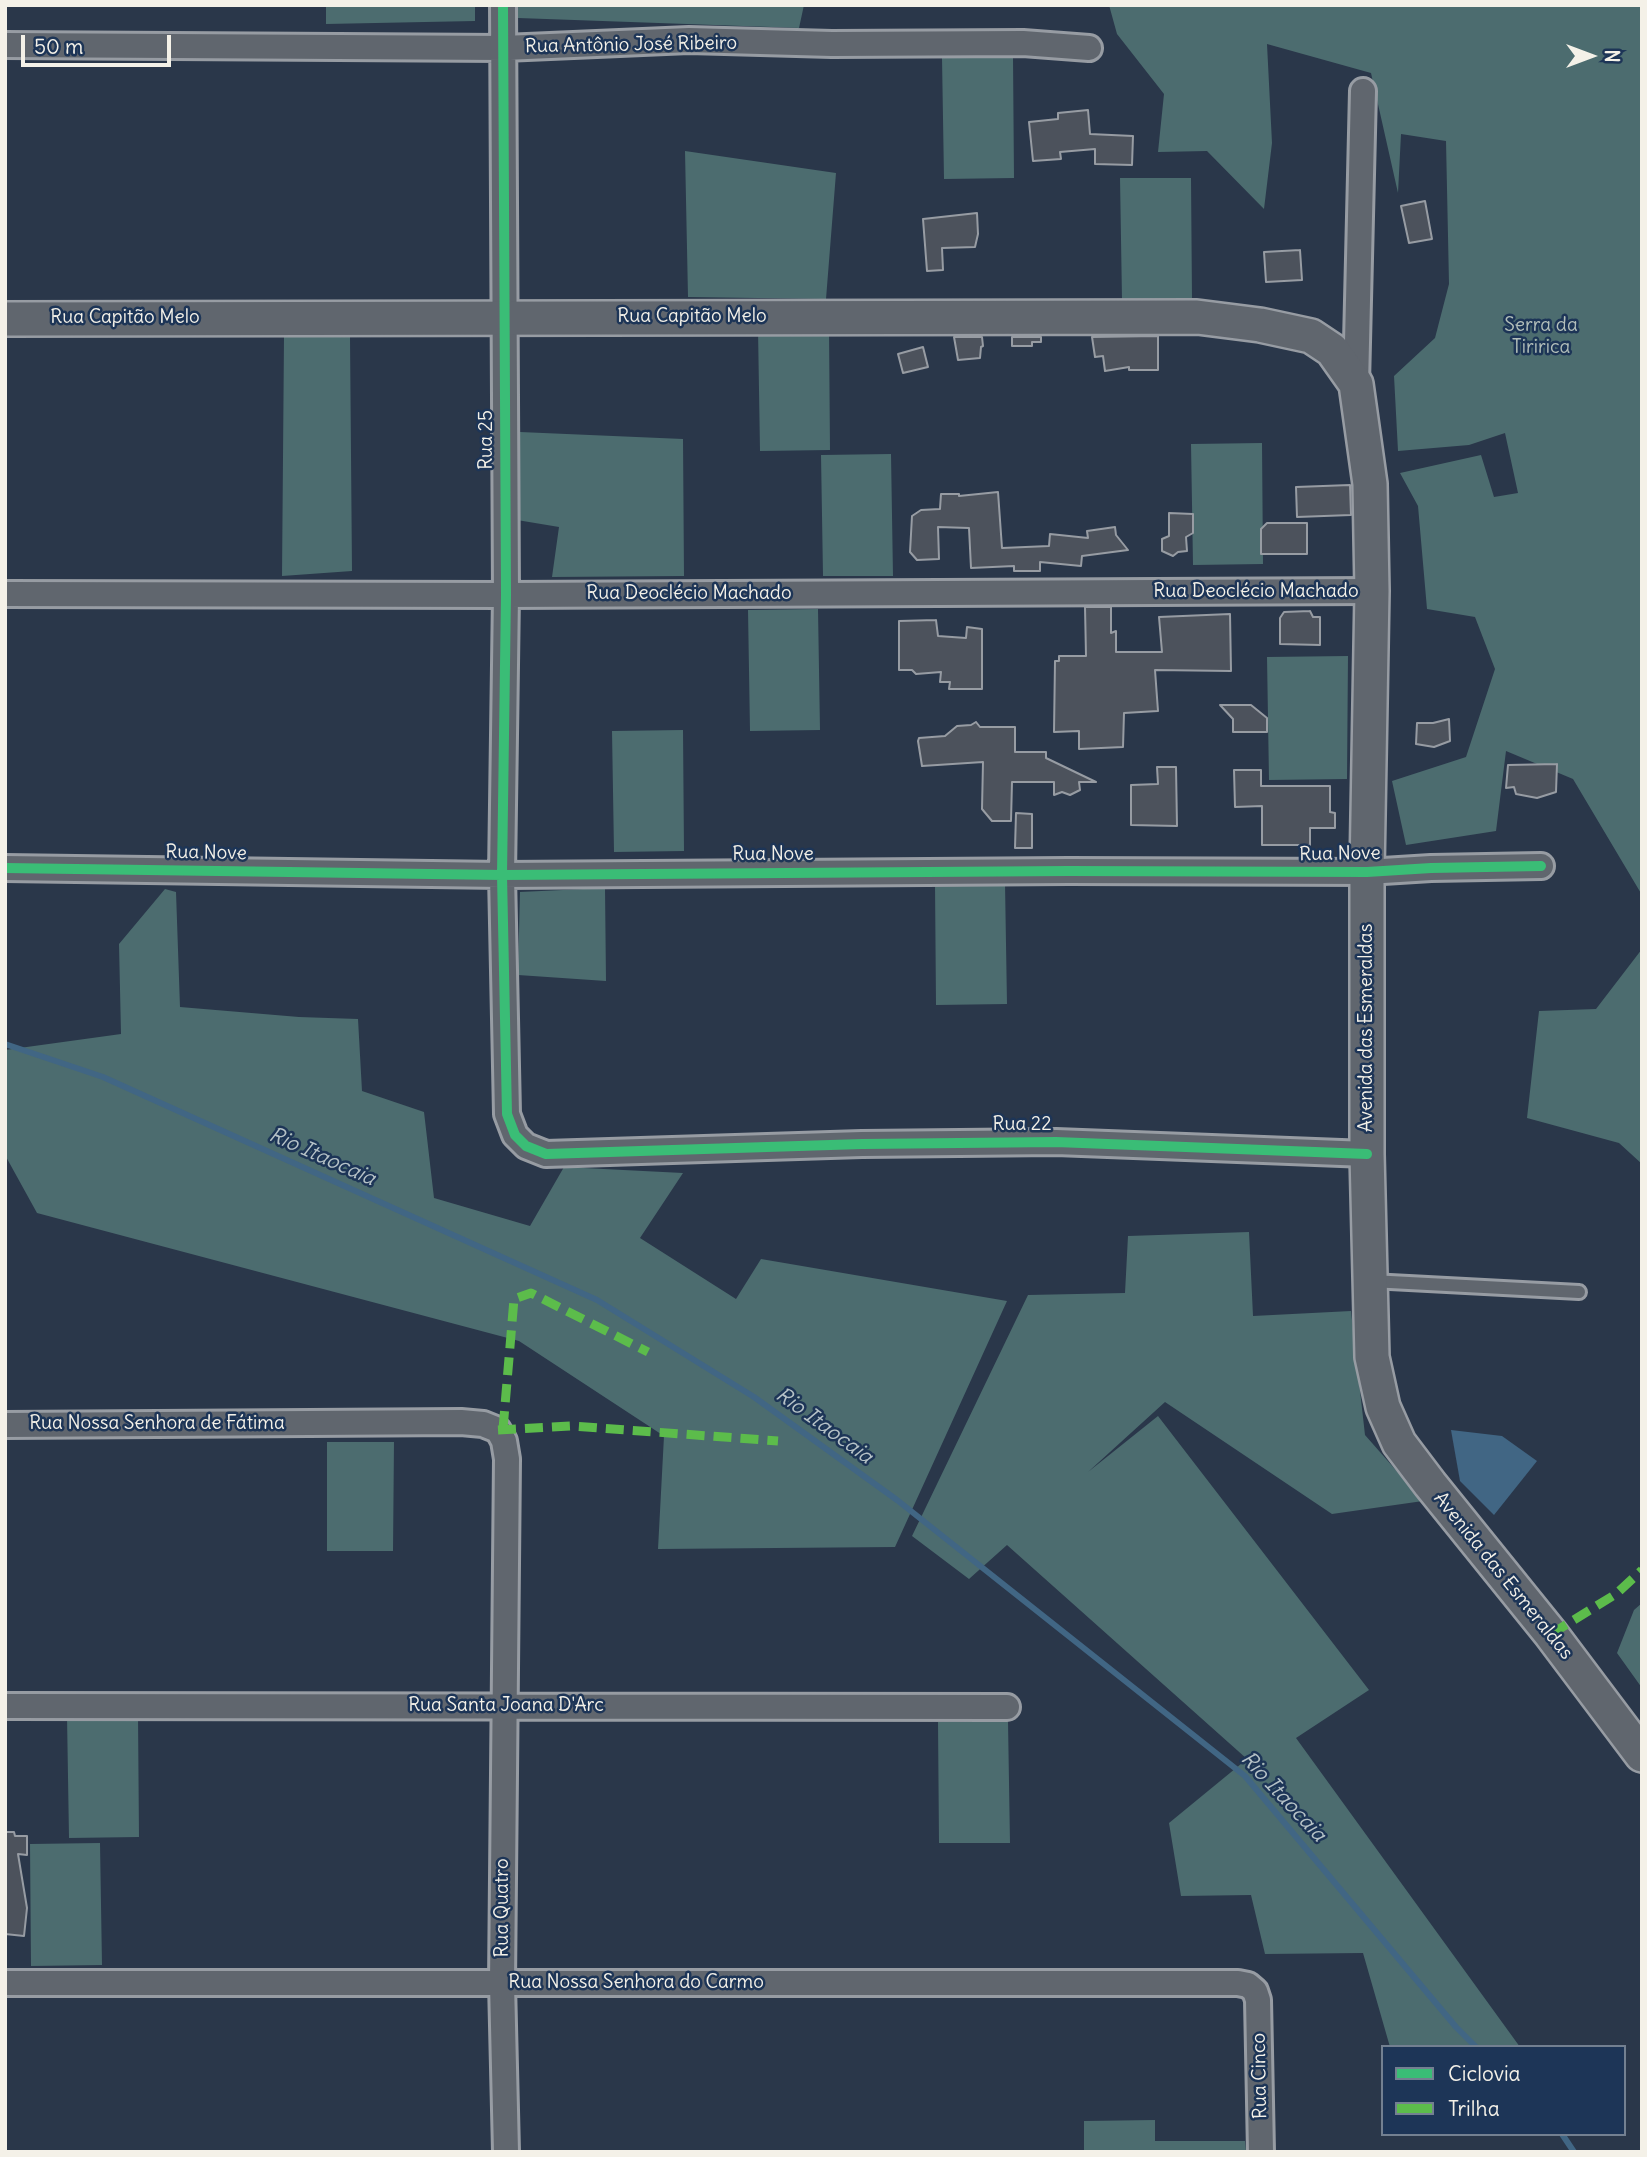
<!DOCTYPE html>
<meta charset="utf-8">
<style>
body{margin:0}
#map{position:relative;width:1647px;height:2157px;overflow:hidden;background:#2a374a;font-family:Delius,sans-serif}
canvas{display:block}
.frame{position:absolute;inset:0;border:7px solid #f4f1e8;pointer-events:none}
.legend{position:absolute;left:1381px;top:2045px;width:245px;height:91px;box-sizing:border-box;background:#1d3557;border:2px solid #738091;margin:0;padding:9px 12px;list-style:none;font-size:21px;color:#f4f1e8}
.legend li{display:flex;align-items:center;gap:14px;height:35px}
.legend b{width:35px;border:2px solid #738091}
.north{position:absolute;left:1556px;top:21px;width:70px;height:70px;-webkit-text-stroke:5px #1d3557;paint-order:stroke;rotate:90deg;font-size:19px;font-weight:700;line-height:28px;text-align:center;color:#f4f1e8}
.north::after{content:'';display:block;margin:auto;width:24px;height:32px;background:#f4f1e8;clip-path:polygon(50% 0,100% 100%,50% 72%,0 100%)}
.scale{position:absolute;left:21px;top:35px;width:150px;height:32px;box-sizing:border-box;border:4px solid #f4f1e8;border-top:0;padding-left:9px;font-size:21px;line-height:24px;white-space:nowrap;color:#f4f1e8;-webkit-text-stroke:5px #1d3557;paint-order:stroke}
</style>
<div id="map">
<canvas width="1647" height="2157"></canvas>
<div class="frame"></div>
<ul class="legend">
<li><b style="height:9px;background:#3abd76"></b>Ciclovia</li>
<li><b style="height:9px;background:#5cbc4b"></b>Trilha</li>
</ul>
<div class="north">N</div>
<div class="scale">50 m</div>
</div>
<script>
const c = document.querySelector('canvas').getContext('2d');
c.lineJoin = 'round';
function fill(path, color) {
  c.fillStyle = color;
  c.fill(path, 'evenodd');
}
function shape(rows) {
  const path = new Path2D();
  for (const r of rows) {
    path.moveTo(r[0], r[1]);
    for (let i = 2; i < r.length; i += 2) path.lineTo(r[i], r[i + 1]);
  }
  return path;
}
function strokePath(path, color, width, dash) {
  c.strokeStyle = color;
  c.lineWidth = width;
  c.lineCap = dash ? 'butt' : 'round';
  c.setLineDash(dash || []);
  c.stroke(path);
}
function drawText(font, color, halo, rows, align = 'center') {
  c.font = font + ' Delius,sans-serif';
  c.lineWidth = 5;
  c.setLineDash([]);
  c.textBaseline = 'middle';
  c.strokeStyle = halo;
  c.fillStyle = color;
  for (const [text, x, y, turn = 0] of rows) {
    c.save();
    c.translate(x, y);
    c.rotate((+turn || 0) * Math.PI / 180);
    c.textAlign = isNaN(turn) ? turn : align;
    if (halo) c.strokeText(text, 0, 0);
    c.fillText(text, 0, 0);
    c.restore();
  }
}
fill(shape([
 [326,5,475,5,475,21,326,24],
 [518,5,804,5,799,28,518,18],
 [1109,5,1642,5,1642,895,1573,779,1506,751,1496,831,1406,845,1392,781,1466,757,1495,669,1475,617,1427,609,1418,506,1400,473,1481,455,1494,497,1518,493,1505,433,1469,445,1398,451,1394,376,1435,338,1449,284,1446,141,1401,134,1398,193,1371,73,1267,44,1272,143,1264,209,1207,151,1158,152,1164,94,1117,34],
 [1013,57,1014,178,944,179,942,58],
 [685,151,836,173,826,299,688,297],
 [1120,178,1191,178,1192,299,1122,300],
 [829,328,830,450,760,451,758,329],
 [284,337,350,337,352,571,282,576],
 [520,432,683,439,684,576,552,577,559,527,517,520],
 [1262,443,1263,564,1193,565,1191,444],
 [891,454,893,576,823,576,821,455],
 [818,609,820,730,750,731,748,610],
 [1348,656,1347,779,1269,780,1267,657],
 [683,730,684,851,614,852,612,731],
 [1005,883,1007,1004,936,1005,935,884],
 [605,888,606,981,518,975,520,892],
 [165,889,176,892,180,1007,299,1017,358,1019,362,1091,424,1112,434,1198,530,1226,564,1167,683,1173,640,1238,736,1299,761,1259,1007,1301,895,1547,658,1549,664,1436,519,1341,37,1213,5,1155,5,1050,121,1034,119,944],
 [1642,949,1642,1164,1619,1143,1527,1118,1539,1011,1596,1009],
 [1249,1232,1253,1316,1351,1311,1365,1435,1423,1501,1332,1514,1165,1402,1088,1472,1158,1416,1369,1690,1296,1738,1520,2047,1390,2047,1363,1953,1265,1954,1251,1895,1181,1896,1169,1823,1247,1759,1007,1545,969,1579,912,1536,1028,1295,1125,1293,1128,1236],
 [327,1442,394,1442,393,1551,327,1551],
 [1642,1603,1642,1688,1617,1653,1634,1610],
 [138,1715,139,1837,69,1838,67,1716],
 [1008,1721,1010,1843,939,1843,938,1722],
 [100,1843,102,1965,31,1966,30,1844],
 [1155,2120,1155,2141,1245,2141,1246,2152,1084,2152,1084,2121]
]), '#4c6c6f');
fill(shape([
 [1451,1430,1502,1436,1537,1461,1494,1515,1460,1481]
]), '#416684');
strokePath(shape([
 [5,1044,103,1077,597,1300,754,1397,897,1500,1245,1776,1456,2027,1476,2047],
 [1562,2134,1574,2152]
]), '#416684', 6);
const building = shape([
 [1088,110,1090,134,1133,136,1132,165,1095,164,1095,149,1060,152,1061,159,1033,161,1029,122,1058,119,1058,113,1088,110],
 [1425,201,1432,239,1409,243,1401,206,1425,201],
 [977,213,978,234,975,247,942,248,943,270,927,271,923,219,977,213],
 [1300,250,1302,280,1266,282,1264,252,1300,250],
 [1158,336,1158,370,1129,370,1129,367,1105,371,1103,356,1095,357,1092,337,1158,336],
 [954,337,982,337,983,346,981,347,980,358,958,360,954,337],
 [1012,337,1041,337,1041,342,1032,342,1032,346,1012,346,1012,337],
 [923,347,928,367,903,373,898,354,923,347],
 [1350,485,1351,515,1297,517,1296,487,1350,485],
 [998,492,1002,548,1049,546,1050,534,1088,538,1087,531,1115,527,1116,535,1128,550,1082,556,1081,566,1040,562,1040,571,1014,571,1014,566,971,568,969,528,938,527,939,559,917,560,910,552,912,516,921,510,940,509,941,494,959,494,959,496,998,492],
 [1169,513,1193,514,1193,533,1186,537,1187,551,1178,552,1173,556,1162,551,1162,539,1169,536,1169,513],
 [1267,523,1307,523,1307,554,1261,554,1261,529,1267,523],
 [1085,607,1111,607,1111,633,1116,631,1116,652,1162,652,1159,617,1230,614,1231,671,1155,670,1158,711,1124,713,1123,747,1079,749,1079,731,1054,732,1055,661,1059,661,1059,656,1086,656,1085,607],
 [1310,611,1313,617,1320,617,1320,645,1280,644,1280,618,1284,612,1310,611],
 [936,620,938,636,966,638,967,627,982,629,982,689,949,689,950,682,940,682,941,672,916,674,912,670,899,670,899,621,936,620],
 [1220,705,1251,705,1267,718,1267,732,1233,732,1233,719,1220,705],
 [1449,719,1450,741,1434,747,1416,744,1417,723,1433,723,1449,719],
 [976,722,980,727,1015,727,1015,752,1046,752,1046,758,1096,782,1079,782,1080,790,1070,795,1062,792,1054,795,1054,782,1012,782,1011,821,992,821,982,809,983,762,922,766,918,741,919,738,945,736,957,726,971,725,976,722],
 [1557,764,1556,792,1537,798,1516,794,1514,787,1506,788,1508,765,1557,764],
 [1157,767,1176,767,1177,826,1131,825,1131,785,1158,784,1157,767],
 [1234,770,1261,770,1261,786,1330,786,1330,812,1335,813,1335,828,1310,828,1310,845,1262,845,1262,806,1235,807,1234,770],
 [1016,813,1032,814,1032,848,1015,848,1016,813],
 [5,1832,14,1832,15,1836,27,1836,27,1855,18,1854,27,1908,24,1936,5,1934,5,1832]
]);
fill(building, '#4c525c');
strokePath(building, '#979ca3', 2);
const service = shape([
 [1371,1281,1579,1292]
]);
const minor = shape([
 [503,5,506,595,502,875,507,1114,515,1135,526,1146,546,1154,862,1144,1056,1142,1367,1154],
 [5,45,504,48,689,40,832,44,1023,43,1089,48],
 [1356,384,1363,91],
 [5,594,506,595,1372,591],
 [5,868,502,875,1069,871,1367,872,1431,868,1541,866],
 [5,1425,461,1422,483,1424,498,1430,504,1441,507,1459,502,1983,506,2152],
 [5,1706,1007,1707],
 [5,1983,1238,1983,1248,1985,1255,1991,1258,2000,1261,2152]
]);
const secondary = shape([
 [5,319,1197,317,1260,325,1311,336,1332,350,1356,384,1370,484,1372,591,1367,872,1367,1154,1372,1357,1383,1407,1399,1443,1430,1484,1551,1634,1642,1755]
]);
strokePath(service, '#979ca3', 18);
strokePath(minor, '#979ca3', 30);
strokePath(secondary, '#979ca3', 38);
strokePath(service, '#60666e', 12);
strokePath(minor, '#60666e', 24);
strokePath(secondary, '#60666e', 33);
strokePath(shape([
 [503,1429,514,1299,531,1293,648,1352],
 [498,1430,572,1426,778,1441],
 [1551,1634,1616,1594,1642,1570]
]), '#5cbc4b', 9, [18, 9]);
strokePath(shape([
 [503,5,506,595,502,875,507,1114,515,1135,526,1146,546,1154,862,1144,1056,1142,1367,1154],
 [5,868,502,875,1069,871,1367,872,1431,868,1541,866]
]), '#3abd76', 10);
drawText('19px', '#f4f1e8', '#1d3557', [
 ["Rua Antônio José Ribeiro",631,45,-1],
 ["Rua Capitão Melo",692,317],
 ["Rua Capitão Melo",125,318],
 ["Rua 25",487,440,-90],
 ["Rua Deoclécio Machado",1256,592],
 ["Rua Deoclécio Machado",689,594],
 ["Rua Nove",206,853,1],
 ["Rua Nove",1340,854,-1],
 ["Rua Nove",773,855],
 ["Avenida das Esmeraldas",1367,1028,-90],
 ["Rua 22",1022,1125],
 ["Rua Nossa Senhora de Fátima",157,1424],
 ["Avenida das Esmeraldas",1503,1576,51],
 ["Rua Santa Joana D'Arc",506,1706],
 ["Rua Quatro",503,1908,-90],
 ["Rua Nossa Senhora do Carmo",636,1983],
 ["Rua Cinco",1260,2076,-91]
]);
drawText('19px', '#b3bfba', '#1d3557', [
 ["Serra da",1541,326],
 ["Tiririca",1541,348]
]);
drawText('italic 21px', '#b6c2c7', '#1d3557', [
 ["Rio Itaocaia",322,1157,24],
 ["Rio Itaocaia",824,1426,36],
 ["Rio Itaocaia",1283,1797,47]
]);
</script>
